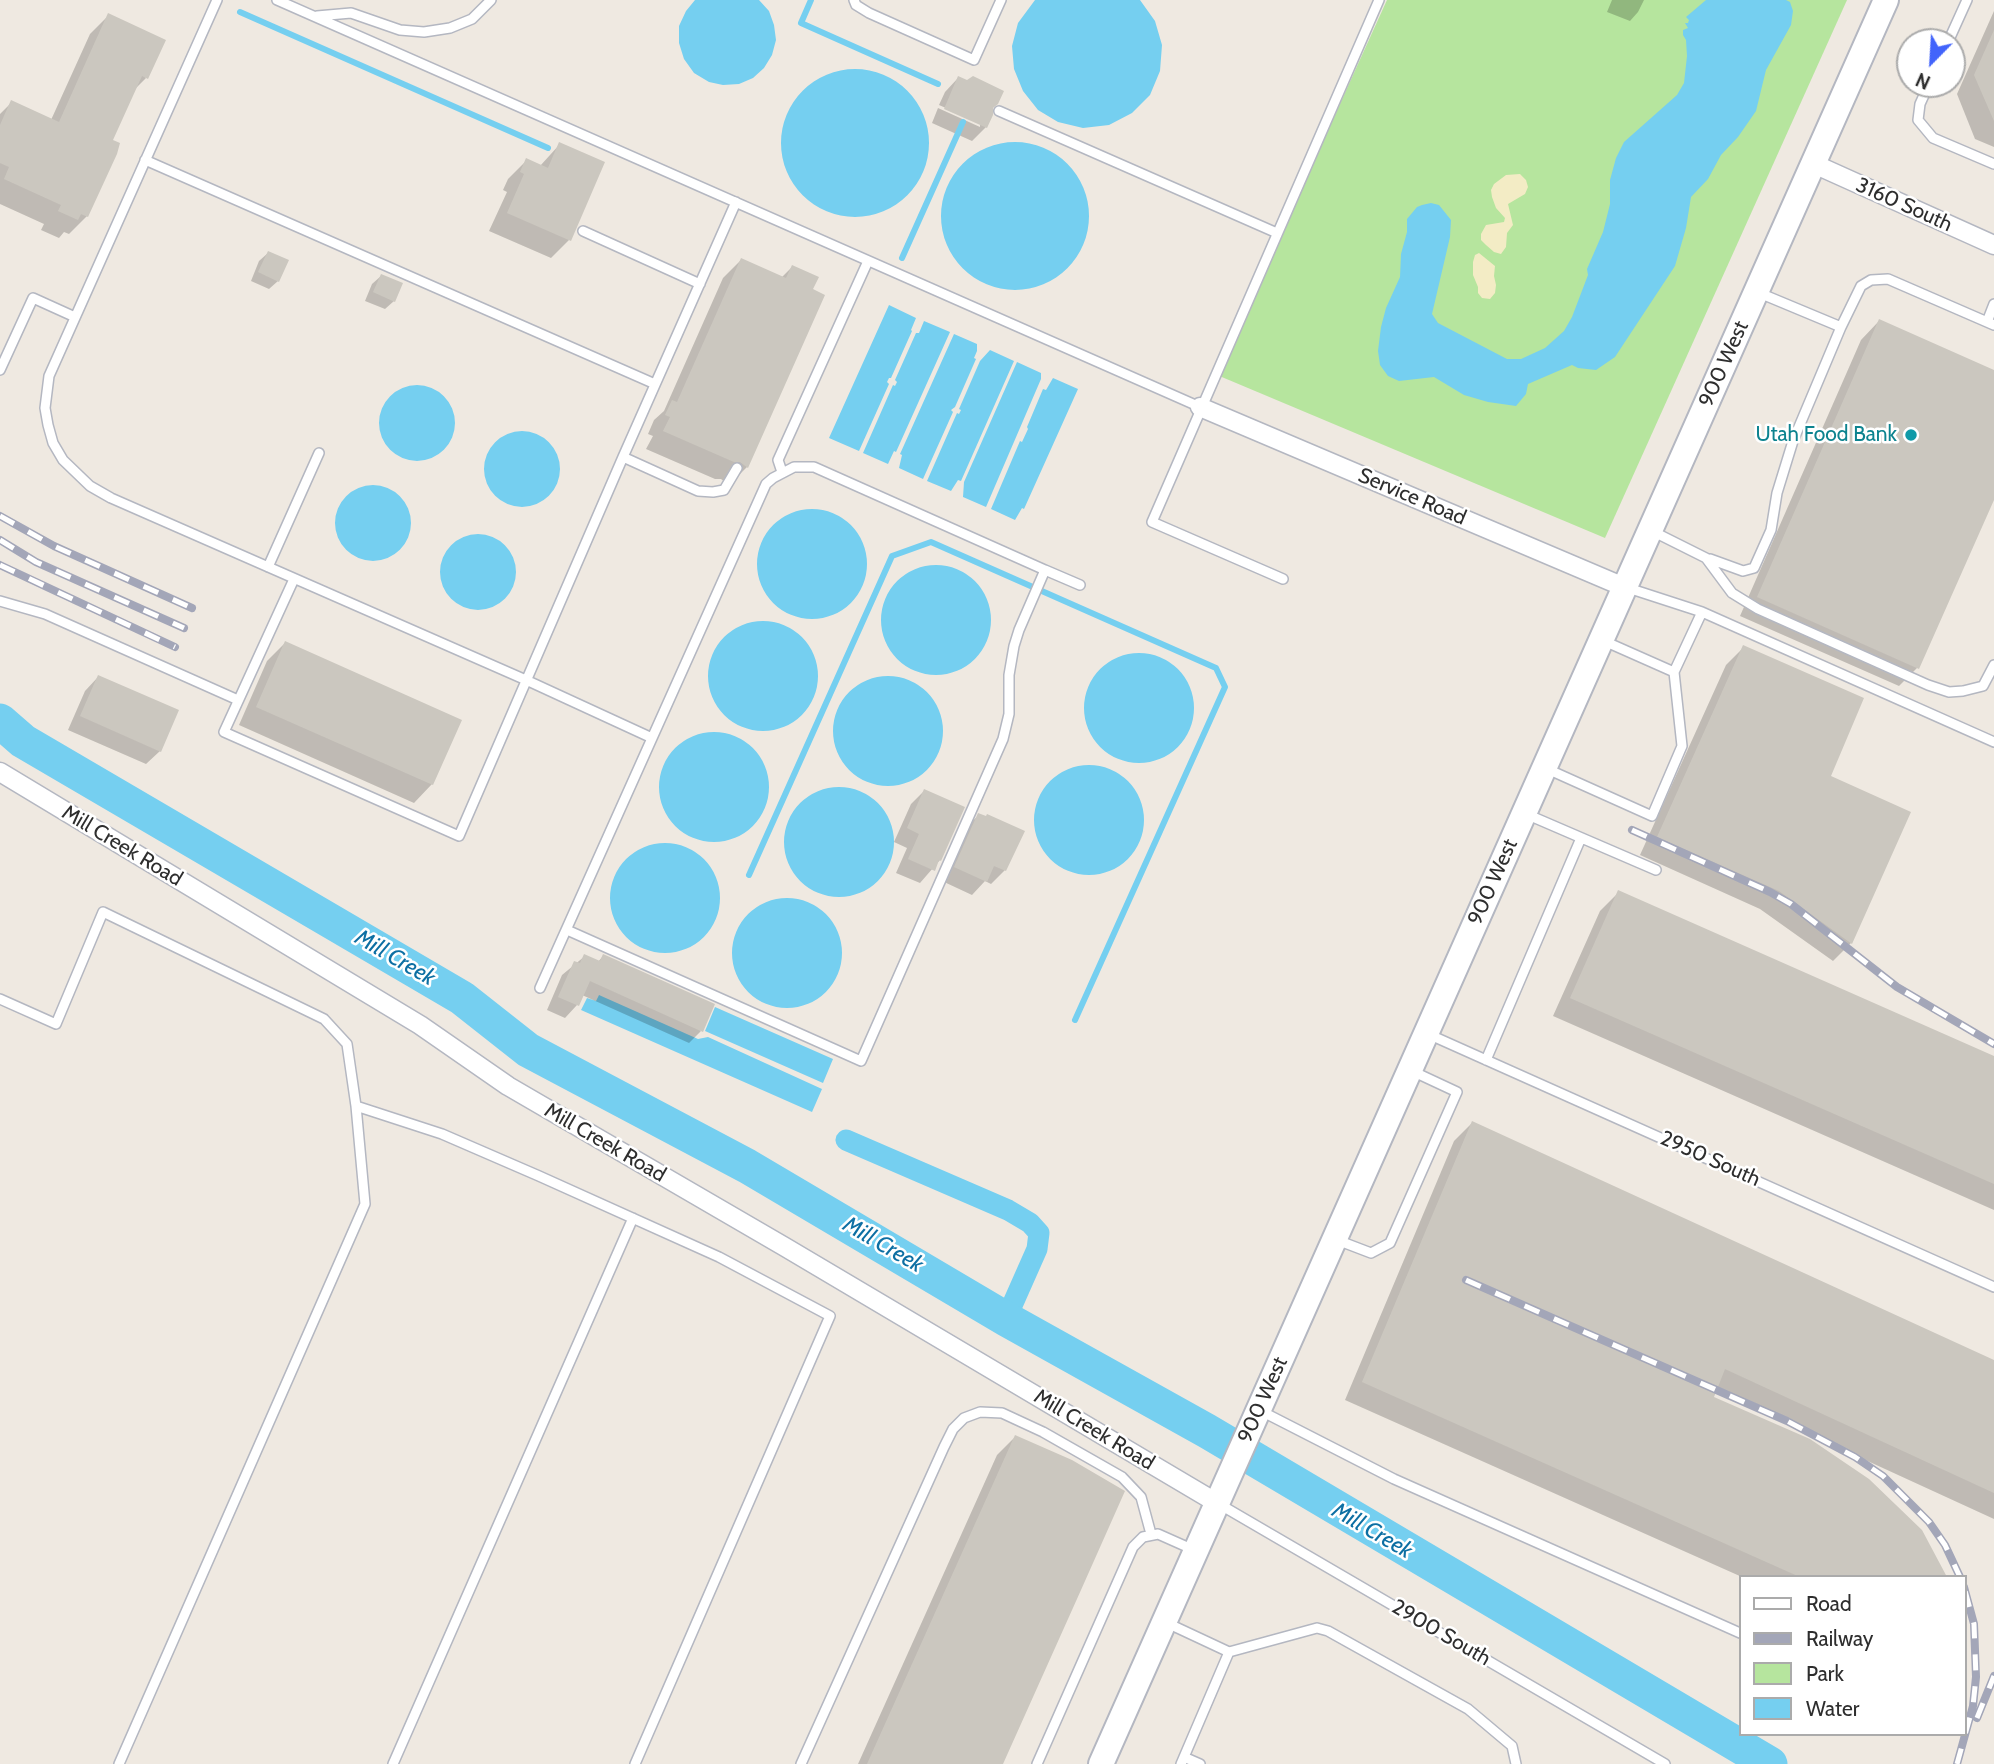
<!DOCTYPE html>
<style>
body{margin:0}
#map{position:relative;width:1994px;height:1764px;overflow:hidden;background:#efe9e1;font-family:Cabin,sans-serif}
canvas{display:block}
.legend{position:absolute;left:1739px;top:1575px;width:228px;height:161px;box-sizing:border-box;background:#fff;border:2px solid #ababab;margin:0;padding:9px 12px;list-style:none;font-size:21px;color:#2e2e2e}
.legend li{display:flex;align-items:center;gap:14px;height:35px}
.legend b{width:35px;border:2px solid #ababab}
.north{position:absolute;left:1896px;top:28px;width:70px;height:70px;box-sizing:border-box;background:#fff;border:2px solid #ababab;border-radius:50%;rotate:204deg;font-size:19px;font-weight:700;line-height:28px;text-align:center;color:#2e2e2e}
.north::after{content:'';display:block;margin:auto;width:24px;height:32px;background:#4264fb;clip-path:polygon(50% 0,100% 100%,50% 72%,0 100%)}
</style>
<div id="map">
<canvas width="1994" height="1764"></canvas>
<ul class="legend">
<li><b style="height:9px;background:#fff"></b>Road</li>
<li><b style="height:9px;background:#a3a6b8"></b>Railway</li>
<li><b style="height:19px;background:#b6e59e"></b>Park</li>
<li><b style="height:19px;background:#75cff0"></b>Water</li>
</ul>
<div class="north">N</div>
</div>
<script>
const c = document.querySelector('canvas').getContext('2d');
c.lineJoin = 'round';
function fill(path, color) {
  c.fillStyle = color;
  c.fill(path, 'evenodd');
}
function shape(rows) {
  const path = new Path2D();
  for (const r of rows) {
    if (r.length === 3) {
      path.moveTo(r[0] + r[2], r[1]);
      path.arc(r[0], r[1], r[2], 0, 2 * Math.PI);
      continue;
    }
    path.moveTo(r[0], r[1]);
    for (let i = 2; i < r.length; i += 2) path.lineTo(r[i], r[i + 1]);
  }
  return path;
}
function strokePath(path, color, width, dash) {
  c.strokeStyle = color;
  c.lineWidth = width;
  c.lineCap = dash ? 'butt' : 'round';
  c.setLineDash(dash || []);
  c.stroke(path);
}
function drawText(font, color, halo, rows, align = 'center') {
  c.font = font + ' Cabin,sans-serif';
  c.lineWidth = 5;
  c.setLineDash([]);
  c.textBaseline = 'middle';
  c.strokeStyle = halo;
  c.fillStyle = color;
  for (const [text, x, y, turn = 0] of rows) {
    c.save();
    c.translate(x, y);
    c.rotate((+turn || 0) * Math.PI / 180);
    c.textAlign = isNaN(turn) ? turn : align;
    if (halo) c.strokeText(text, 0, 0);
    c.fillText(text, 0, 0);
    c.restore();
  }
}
fill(shape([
 [1387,0,1847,0,1605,538,1217,375]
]), '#b6e59e');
fill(shape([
 [1520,174,1526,180,1528,187,1525,194,1508,204,1513,225,1507,233,1506,247,1501,254,1494,252,1486,245,1481,240,1481,234,1486,225,1504,222,1505,218,1496,208,1492,197,1491,190,1494,184,1506,175],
 [1479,253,1495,266,1494,276,1496,285,1495,293,1490,299,1482,298,1478,293,1478,287,1473,275,1473,262,1475,255]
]), '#f3ecc5');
fill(shape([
 [695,0,759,0,769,11,774,25,776,40,772,55,764,68,753,78,739,84,723,85,709,82,694,73,684,59,679,43,679,26,686,11],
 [1035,0,1140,0,1155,21,1162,45,1160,71,1150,95,1132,113,1109,125,1083,128,1058,122,1038,110,1023,91,1014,69,1012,46,1018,23],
 [1706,0,1786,0,1790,2,1793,11,1791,25,1766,70,1756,111,1738,137,1721,155,1708,179,1691,197,1686,228,1675,266,1615,357,1596,370,1578,368,1572,365,1528,384,1526,394,1516,406,1488,402,1464,395,1434,377,1399,381,1388,376,1380,365,1378,351,1381,327,1386,308,1400,277,1401,254,1407,232,1407,219,1417,207,1422,205,1431,203,1439,205,1451,220,1450,237,1432,314,1438,323,1507,359,1521,359,1545,348,1564,331,1572,317,1588,275,1587,269,1603,232,1610,204,1610,180,1616,158,1624,142,1677,95,1684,83,1687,56,1686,40,1683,35,1683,30,1688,28,1685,23,1688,23,1689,20,1686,17],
 [855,143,74],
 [1015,216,74],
 [889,305,916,318,911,330,912,331,891,378,889,378,887,382,889,384,859,451,829,438],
 [924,321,950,332,896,452,894,451,888,464,863,453,893,385,895,386,897,382,895,380,916,333,919,333],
 [954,334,977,344,977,351,974,358,976,359,955,407,951,410,953,412,923,479,899,468,902,455,900,454],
 [990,350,1014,361,961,481,958,480,951,491,927,481,957,413,959,414,961,410,959,409,980,361],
 [1017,362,1041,373,1041,379,986,507,963,497,964,482],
 [1053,378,1078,389,1024,509,1022,508,1015,520,991,509,1020,441,1022,442,1028,429,1027,427,1043,389,1046,390],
 [417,423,38],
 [522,469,38],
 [373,523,38],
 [812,564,55],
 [478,572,38],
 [936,620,55],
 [763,676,55],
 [1139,708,55],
 [888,731,55],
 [714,787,55],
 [1089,820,55],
 [839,842,55],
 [665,898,55],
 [787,953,55],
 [599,995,698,1039,708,1037,822,1089,812,1112,581,1010,587,998,596,1001],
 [715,1007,833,1059,823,1083,705,1031]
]), '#75cff0');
fill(shape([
 [1612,0,1644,0,1638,12,1630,21,1607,12],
 [1994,11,1994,147,1975,139,1957,94],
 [108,16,146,78,133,91,111,141,87,216,69,234,64,232,59,238,41,230,44,224,0,204,0,114,12,102,51,120,90,34],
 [958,78,991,108,986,127,972,141,932,123,938,108,980,127,980,123,939,105,945,92],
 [560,144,569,240,551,258,489,231,507,192,503,190,508,179,526,161,540,166],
 [268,253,278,281,269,289,251,281,259,261],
 [741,260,782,277,792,267,747,467,729,485,721,479,715,479,646,449,653,436,648,434,654,420,664,411,723,278],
 [381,276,394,301,385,309,365,301,372,284],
 [1879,321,1994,372,1994,495,1917,668,1899,686,1740,616,1861,340],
 [285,643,432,784,414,803,239,725,267,661],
 [1744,647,1829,777,1851,943,1833,961,1760,909,1640,855,1726,665],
 [98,677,160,751,146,764,68,730,85,691],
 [924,791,940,860,920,883,896,873,907,848,894,842,911,804],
 [979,815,1005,870,991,884,985,881,972,895,942,881,965,828],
 [1618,893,1994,1058,1994,1210,1553,1016,1600,911],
 [585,956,598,962,603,956,701,1031,689,1043,582,995,577,1005,565,1018,547,1010,562,975],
 [1472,1123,1994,1361,1994,1519,1715,1391,1712,1398,1945,1577,1742,1577,1345,1400,1454,1141],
 [1015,1437,1000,1764,858,1764,997,1455]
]), '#0003');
strokePath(shape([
 [811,0,801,23,938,84],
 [240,12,548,148],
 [902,258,963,122],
 [749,875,892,556,931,542,1216,668,1225,687,1075,1020]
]), '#75cff0', 6);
strokePath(shape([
 [846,1140,1008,1210,1030,1223,1039,1233,1037,1249,1006,1319]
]), '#75cff0', 21);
strokePath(shape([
 [0,721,23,741,462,998,528,1050,747,1166,1006,1319,1207,1431,1770,1764]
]), '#75cff0', 35);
fill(shape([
 [108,13,166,40,148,79,142,76,113,140,120,143,117,154,88,217,81,214,78,220,58,211,61,205,4,179,9,167,0,163,0,125,11,100,59,122],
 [1994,30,1994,121,1974,75],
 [958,76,967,80,973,76,1004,91,998,104,993,108,993,115,987,128,944,109],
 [559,142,605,162,571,241,507,213,524,174,520,172,526,158,548,168],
 [268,251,289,260,279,282,258,272],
 [741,258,786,278,792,265,819,277,813,289,825,295,748,468,740,462,734,462,663,431,670,417,665,415,672,400,677,402],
 [381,274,403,283,395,302,373,292],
 [1879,319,1994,370,1994,500,1919,669,1757,597],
 [285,641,462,720,433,785,256,707],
 [1743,645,1864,698,1831,776,1911,812,1852,944,1779,891,1657,837],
 [98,675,179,710,161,752,80,716],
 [924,789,965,807,941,861,939,860,935,871,908,859,919,834,907,828],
 [978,813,986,816,987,814,1025,831,1006,871,994,866,987,882,954,867],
 [1618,890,1994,1056,1994,1184,1570,998],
 [584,954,600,961,603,954,715,1004,703,1032,590,981,579,1006,558,997,574,961,580,963],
 [1472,1121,1994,1360,1994,1493,1725,1369,1714,1397,1810,1439,1869,1479,1922,1530,1947,1577,1800,1577,1362,1382],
 [1015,1435,1072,1460,1125,1491,1081,1590,1003,1764,867,1764]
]), '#cbc7bf');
const lane = shape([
 [217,0,49,376,45,408,48,425,53,443,63,460,90,486,111,498,526,680,652,738],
 [277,0,1200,407],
 [854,0,856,5,869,13,974,60,1001,0],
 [317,16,351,13,400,30,424,32,450,28,472,19,491,0],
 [1948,42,1967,0],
 [1929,84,1920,104,1918,120,1933,138,1994,164],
 [999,111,1277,233],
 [145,160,655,384],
 [583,231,700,284],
 [1757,292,1841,327,1861,286,1871,280,1888,279,1994,325],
 [1987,322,1994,304],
 [0,370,33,298,75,317],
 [623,457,698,491,713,492,724,490,737,468],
 [782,472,778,460,868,261],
 [1652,531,1706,558,1732,593,1758,609,1928,685,1949,692,1963,691,1983,686,1994,665],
 [1710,559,1743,571,1754,568,1771,530,1777,493,1793,441,1841,327],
 [268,567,319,453],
 [294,579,224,732,459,836,623,457,736,202],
 [1283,579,1152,522,1379,0],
 [1625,587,1702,612,1994,742],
 [0,601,45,614,238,700],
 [1604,641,1674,672,1702,612],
 [1545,768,1652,816,1682,746,1674,672],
 [1526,814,1656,870],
 [567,930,861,1061,1003,739,1009,714,1009,675,1014,646,1019,630,1045,570,1080,585],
 [540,988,766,484,773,478,794,467,814,467,1045,570],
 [0,999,56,1024,103,912,324,1019,347,1044,356,1106,365,1204,119,1764],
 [1428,1034,1994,1287],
 [1486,1060,1581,838],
 [356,1106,442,1134,539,1176,719,1257,830,1316,635,1764],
 [1337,1240,1371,1253,1390,1243,1457,1092,1412,1071],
 [1261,1411,1394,1479,1740,1633],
 [1219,1504,1665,1764],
 [1167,1623,1229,1652,1181,1764],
 [1229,1652,1317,1628,1328,1631,1468,1709,1512,1746,1516,1764],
 [1184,1757,1200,1764],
 [393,1764,633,1218],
 [801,1764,944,1447,953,1429,964,1418,980,1412,1002,1413,1043,1432,1122,1477,1141,1497,1151,1534],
 [1037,1764,1133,1547,1143,1537,1158,1534,1194,1550]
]);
const street = shape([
 [1814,164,1994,245],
 [1200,407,1624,587],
 [0,772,420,1025,508,1086,785,1247,1217,1503]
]);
const secondary = shape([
 [1101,1764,1886,0]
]);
strokePath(lane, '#b4b7c1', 12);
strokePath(street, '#b4b7c1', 21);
strokePath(secondary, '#b4b7c1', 28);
strokePath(lane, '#fff', 9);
strokePath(street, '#fff', 18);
strokePath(secondary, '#fff', 24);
const rail = shape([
 [0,516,54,546,192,608],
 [0,540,36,562,184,628],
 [0,565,175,647],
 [1632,830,1770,892,1791,904,1897,987,1994,1044],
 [1466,1280,1787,1421,1855,1457,1883,1476,1929,1522,1945,1545,1960,1577],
 [1977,1718,1994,1676],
 [1957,1764,1973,1706,1976,1677,1974,1624,1964,1587]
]);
strokePath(rail, '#a3a6b8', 8);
strokePath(rail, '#fff', 5, [16]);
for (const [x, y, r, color] of [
 [1911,435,7,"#0f9aa8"]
]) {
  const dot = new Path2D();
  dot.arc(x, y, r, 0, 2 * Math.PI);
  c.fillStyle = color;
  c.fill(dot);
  strokePath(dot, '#fff', 2.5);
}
drawText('21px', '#2e2e2e', '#fff', [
 ["3160 South",1904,205,24],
 ["900 West",1724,364,-66],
 ["Service Road",1412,497,23],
 ["Mill Creek Road",122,846,31],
 ["900 West",1493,882,-66],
 ["Mill Creek Road",605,1143,30],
 ["2950 South",1710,1159,24],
 ["900 West",1263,1400,-66],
 ["Mill Creek Road",1094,1430,31],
 ["2900 South",1441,1633,30]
]);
drawText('21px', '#0d838f', '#fff', [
 ["Utah Food Bank",1897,435]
], 'right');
drawText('italic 23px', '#0d6fa3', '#fff', [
 ["Mill Creek",395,958,30],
 ["Mill Creek",883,1245,30],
 ["Mill Creek",1372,1531,30]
]);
</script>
